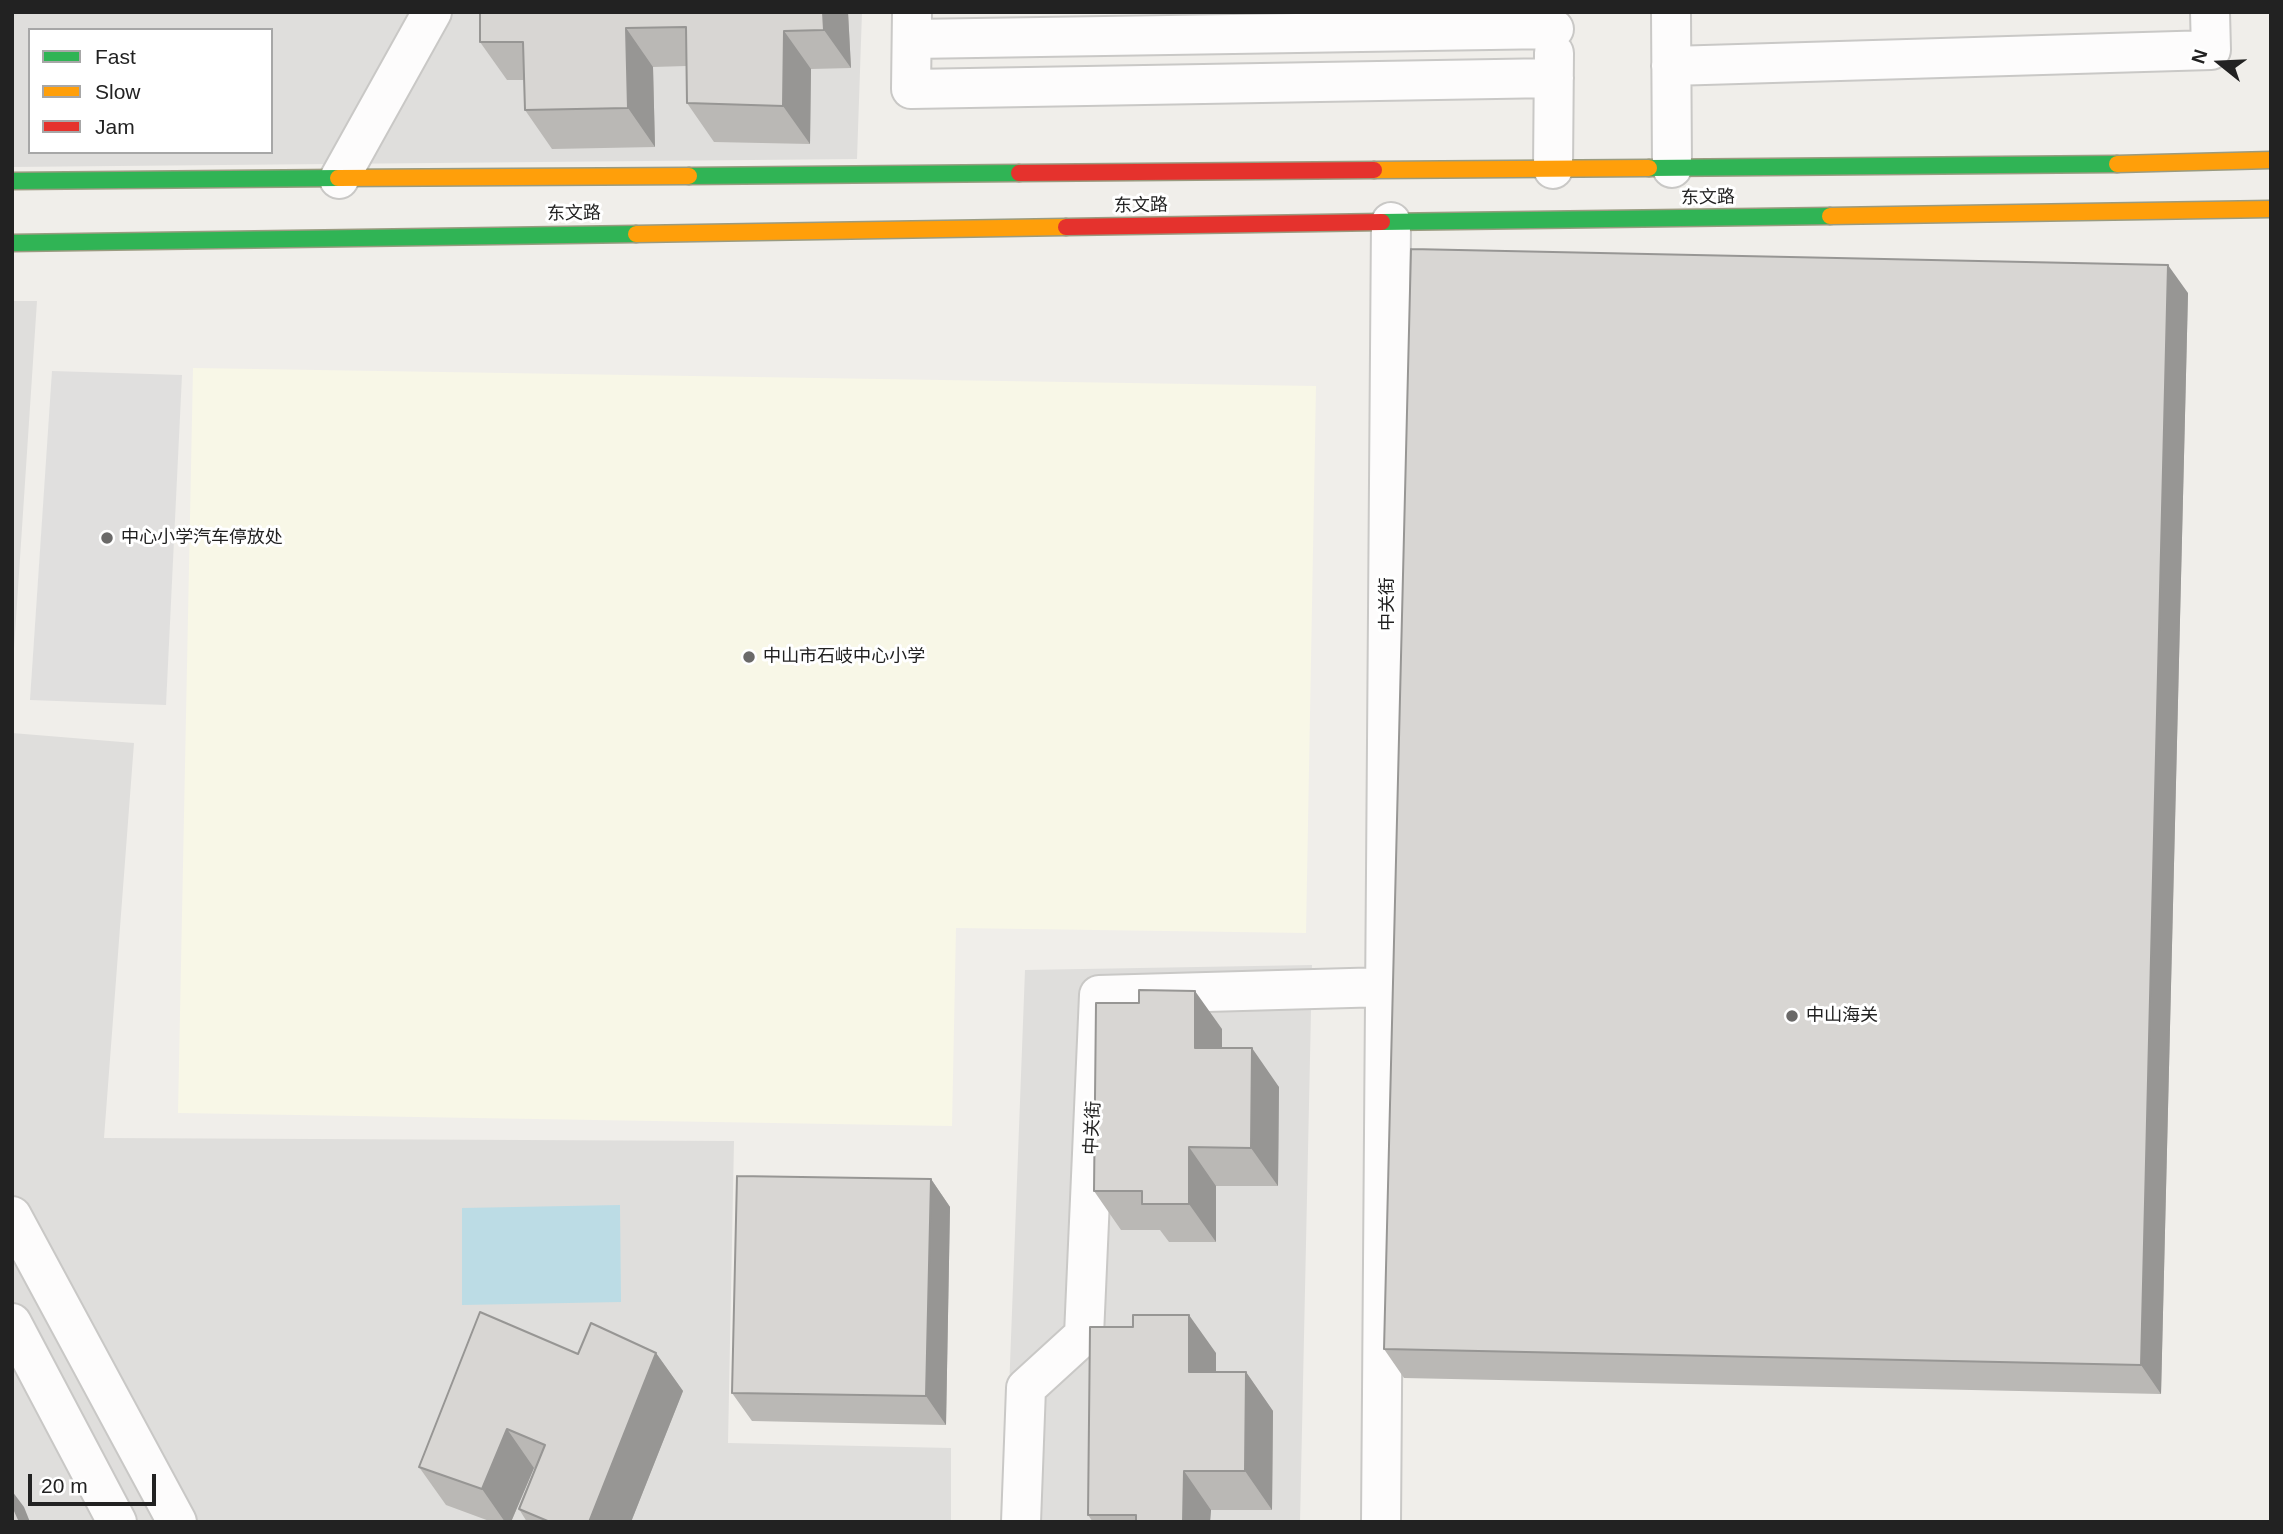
<!DOCTYPE html>
<meta charset="utf-8">
<style>
body{margin:0}
#map{position:relative;width:2283px;height:1534px;overflow:hidden;background:#f0eeea;font-family:Helvetica,sans-serif}
canvas{display:block}
.frame{position:absolute;inset:0;border:14px solid #222;pointer-events:none}
.legend{position:absolute;left:28px;top:28px;width:245px;height:126px;box-sizing:border-box;background:#fff;border:2px solid #a7a7a7;margin:0;padding:9px 12px;list-style:none;font-size:21px;color:#222}
.legend li{display:flex;align-items:center;gap:14px;height:35px}
.legend b{width:35px;border:2px solid #a7a7a7}
.north{position:absolute;left:2185px;top:28px;width:70px;height:70px;-webkit-text-stroke:5px #fff;paint-order:stroke;rotate:288deg;font-size:19px;font-weight:700;line-height:28px;text-align:center;color:#222}
.north::after{content:'';display:block;margin:auto;width:24px;height:32px;background:#222;clip-path:polygon(50% 0,100% 100%,50% 72%,0 100%)}
.scale{position:absolute;left:28px;top:1474px;width:128px;height:32px;box-sizing:border-box;border:4px solid #222;border-top:0;padding-left:9px;font-size:21px;line-height:24px;white-space:nowrap;color:#222;-webkit-text-stroke:5px #fff;paint-order:stroke}
</style>
<div id="map">
<canvas width="2283" height="1534"></canvas>
<div class="frame"></div>
<ul class="legend">
<li><b style="height:9px;background:#30b455"></b>Fast</li>
<li><b style="height:9px;background:#ff9f0a"></b>Slow</li>
<li><b style="height:9px;background:#e5322d"></b>Jam</li>
</ul>
<div class="north">N</div>
<div class="scale">20 m</div>
</div>
<script>
const c = document.querySelector('canvas').getContext('2d');
c.lineJoin = 'round';
function fill(path, color) {
  c.fillStyle = color;
  c.fill(path, 'evenodd');
}
function shape(rows) {
  const path = new Path2D();
  for (const r of rows) {
    path.moveTo(r[0], r[1]);
    for (let i = 2; i < r.length; i += 2) path.lineTo(r[i], r[i + 1]);
  }
  return path;
}
function strokePath(path, color, width, dash) {
  c.strokeStyle = color;
  c.lineWidth = width;
  c.lineCap = dash ? 'butt' : 'round';
  c.setLineDash(dash || []);
  c.stroke(path);
}
function drawText(font, color, halo, rows, align = 'center') {
  c.font = font + ' Helvetica,"Noto Sans SC",sans-serif';
  c.lineWidth = 6;
  c.setLineDash([]);
  c.textBaseline = 'middle';
  c.strokeStyle = halo;
  c.fillStyle = color;
  for (const [text, x, y, turn = 0] of rows) {
    c.save();
    c.translate(x, y);
    c.rotate((+turn || 0) * Math.PI / 180);
    c.textAlign = isNaN(turn) ? turn : align;
    if (halo) c.strokeText(text, 0, 0);
    c.fillText(text, 0, 0);
    c.restore();
  }
}
fill(shape([
 [12,12,862,12,857,159,12,167],
 [30,30,271,30,271,152,30,152],
 [12,301,37,301,12,679],
 [12,733,134,743,104,1138,734,1141,728,1443,951,1448,951,1522,12,1522],
 [1312,965,1300,1522,1004,1522,1025,970]
]), '#dfdedc');
fill(shape([
 [193,368,1316,386,1306,933,956,928,952,1126,178,1113]
]), '#f8f7e7');
fill(shape([
 [52,371,182,375,166,705,30,700]
]), '#e0dfde');
fill(shape([
 [620,1205,621,1302,462,1305,462,1208]
]), '#bcdce5');
const street = shape([
 [912,12,911,89,1554,78],
 [1671,12,1672,168],
 [912,39,1554,29],
 [1671,66,2211,50,2210,12],
 [1553,169,1554,53],
 [339,179,432,12],
 [12,1216,177,1522],
 [12,1323,117,1522],
 [1021,1522,1026,1388,1084,1335,1099,995,1386,987],
 [1381,1522,1391,222]
]);
const fast = shape([
 [1649,168,2117,164],
 [689,176,1019,173],
 [12,181,338,178],
 [1382,222,1830,216],
 [12,243,636,234]
]);
const slow = shape([
 [2117,164,2271,160],
 [1374,170,1649,168],
 [338,178,689,176],
 [1830,216,2271,209],
 [636,234,1066,227]
]);
const jam = shape([
 [1019,173,1374,170],
 [1066,227,1382,222]
]);
strokePath(street, '#c9c8c6', 42);
strokePath(fast, '#9a9b80', 19);
strokePath(slow, '#9a9b80', 19);
strokePath(jam, '#9a9b80', 19);
strokePath(street, '#fdfcfc', 38);
strokePath(fast, '#30b455', 16);
strokePath(slow, '#ff9f0a', 16);
strokePath(jam, '#e5322d', 16);
fill(shape([
 [480,12,848,12,851,68,811,69,810,144,714,142,687,103,686,66,653,67,655,147,552,149,525,110,524,80,507,80,480,42],
 [2188,293,2161,1394,1404,1378,1384,1349],
 [1222,1029,1222,1048,1279,1087,1278,1186,1216,1186,1216,1242,1169,1242,1160,1230,1121,1230,1094,1191],
 [931,1179,950,1207,946,1425,752,1421,732,1393],
 [656,1353,683,1391,631,1522,527,1522,519,1509,536,1469,534,1468,511,1522,492,1522,446,1505,419,1467,578,1354],
 [1216,1353,1216,1372,1246,1372,1273,1411,1272,1510,1211,1510,1210,1522,1093,1522,1088,1515]
]), '#bab8b5');
fill(shape([
 [823,12,848,12,851,68,824,30],
 [626,28,653,67,655,147,628,108],
 [784,31,811,69,810,144,783,106],
 [2168,265,2188,293,2161,1394,2141,1365],
 [1195,991,1222,1029,1222,1087,1195,1048],
 [1252,1048,1279,1087,1278,1186,1251,1148],
 [1189,1147,1216,1186,1216,1242,1189,1204],
 [931,1179,950,1207,946,1425,926,1396],
 [1189,1315,1216,1353,1216,1411,1189,1372],
 [656,1353,683,1391,631,1522,589,1522],
 [1246,1372,1273,1411,1272,1510,1245,1471],
 [507,1429,534,1468,511,1522,505,1522,482,1489],
 [1184,1471,1211,1510,1210,1522,1183,1522],
 [12,1491,24,1507,30,1522,20,1522,12,1504]
]), '#979694');
const building = shape([
 [480,12,823,12,824,30,784,31,783,106,687,103,686,27,626,28,628,108,525,110,523,42,480,42,480,12],
 [1411,249,2168,265,2141,1365,1384,1349,1411,249],
 [1139,990,1195,991,1195,1048,1252,1048,1251,1148,1189,1147,1189,1204,1142,1204,1142,1191,1094,1191,1096,1003,1139,1003,1139,990],
 [737,1176,931,1179,926,1396,732,1393,737,1176],
 [480,1312,578,1354,591,1323,656,1353,589,1522,550,1522,519,1509,545,1445,507,1429,482,1489,419,1467,480,1312],
 [1133,1315,1189,1315,1189,1372,1246,1372,1245,1471,1184,1471,1183,1522,1136,1522,1136,1515,1088,1515,1090,1327,1133,1327,1133,1315],
 [12,1504,20,1522,12,1522,12,1504]
]);
fill(building, '#d8d6d3');
strokePath(building, '#979694', 2);
for (const [x, y, r, color] of [
 [107,538,7,"#6a6968"],
 [749,657,7,"#6a6968"],
 [1792,1016,7,"#6a6968"]
]) {
  const dot = new Path2D();
  dot.arc(x, y, r, 0, 2 * Math.PI);
  c.fillStyle = color;
  c.fill(dot);
  strokePath(dot, '#fff', 2.5);
}
drawText('18px', '#222', '#fff', [
 ["东文路",1708,198,-1],
 ["东文路",1141,206,-1],
 ["东文路",574,214,-1],
 ["中关街",1388,604,-90],
 ["中关街",1093,1128,-87]
]);
drawText('18px', '#222', '#fff', [
 ["中心小学汽车停放处",121,538],
 ["中山市石岐中心小学",763,657],
 ["中山海关",1806,1016]
], 'left');
</script>
